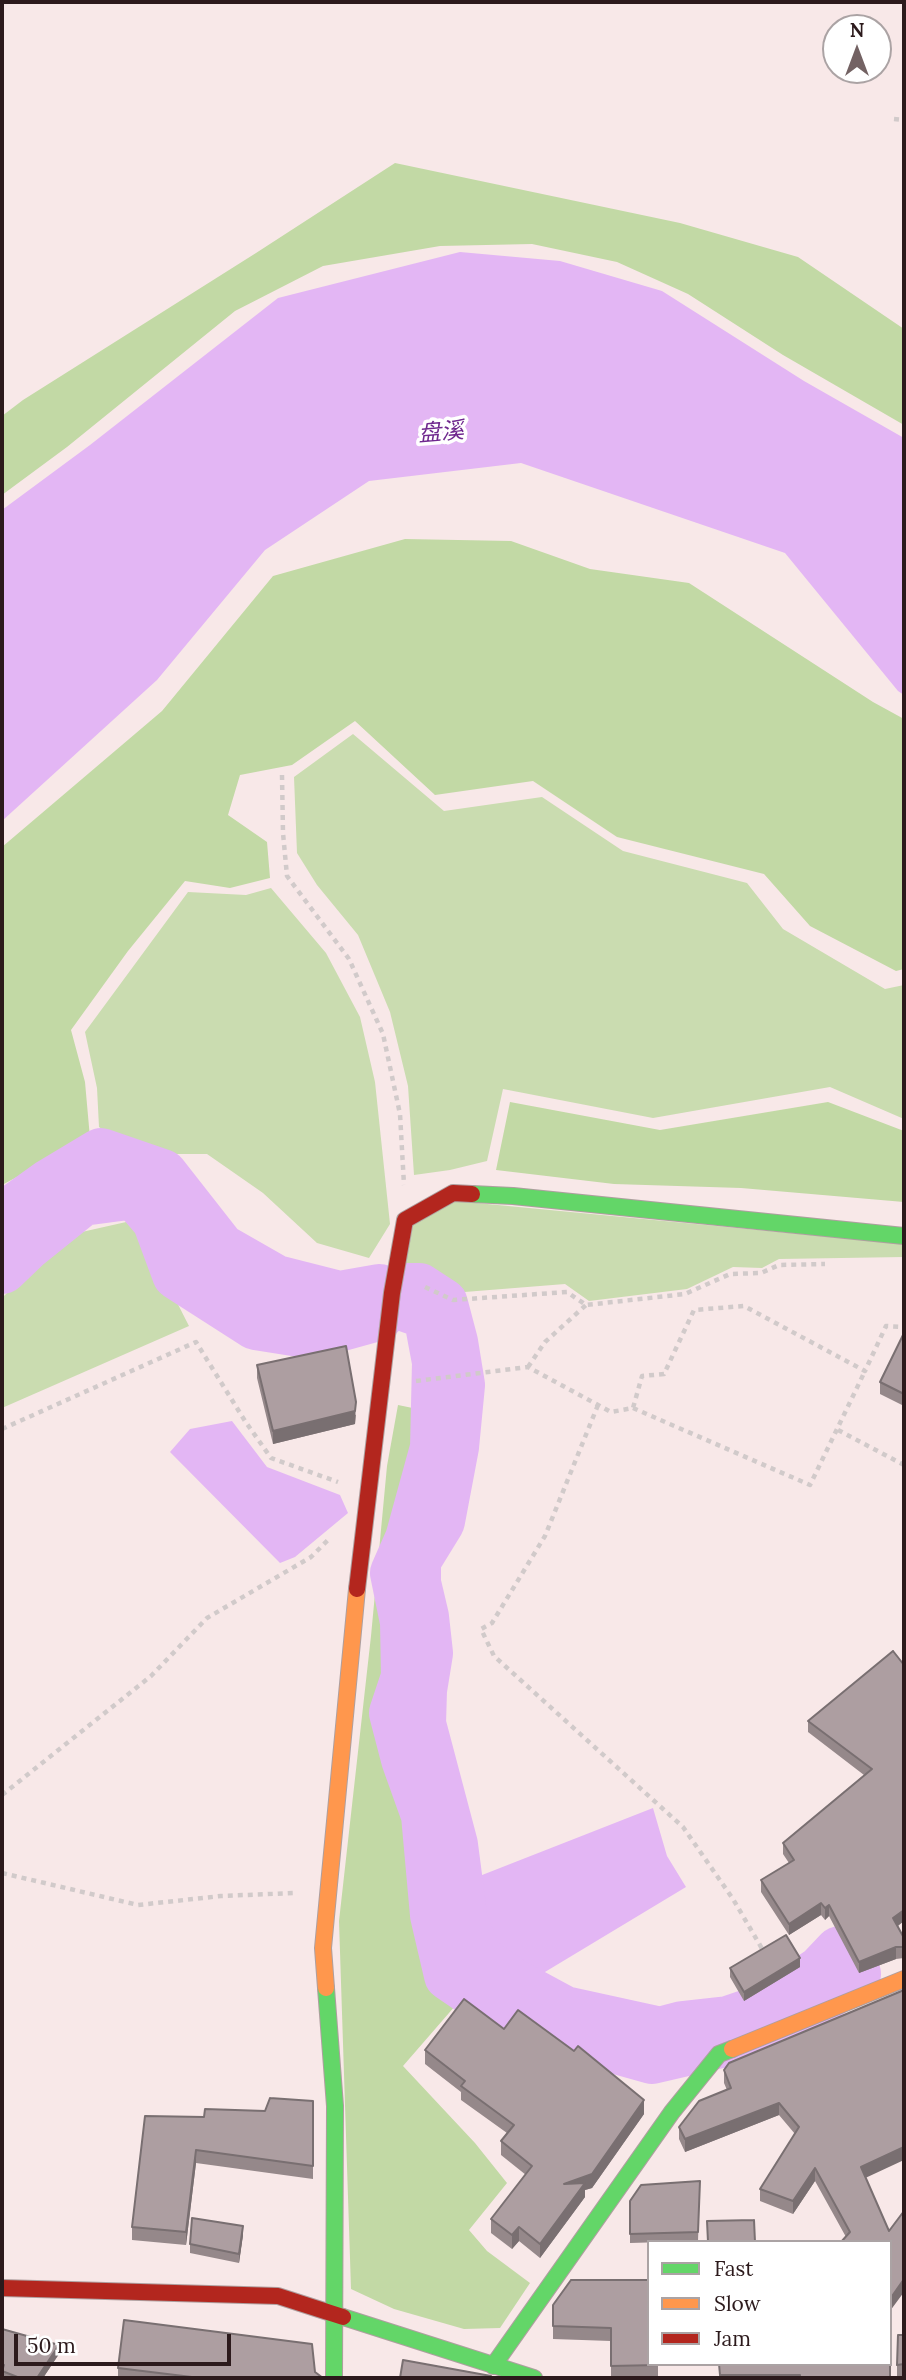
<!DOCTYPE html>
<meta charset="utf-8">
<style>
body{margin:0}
#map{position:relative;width:906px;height:2380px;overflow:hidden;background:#f8e8e8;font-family:Lora,serif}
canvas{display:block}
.frame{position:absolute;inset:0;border:4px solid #2c1a1c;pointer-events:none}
.legend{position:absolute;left:647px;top:2240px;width:245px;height:126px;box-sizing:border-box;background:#fff;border:2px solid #aba3a4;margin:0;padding:9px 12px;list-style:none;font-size:21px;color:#2c1a1c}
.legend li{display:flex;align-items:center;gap:14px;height:35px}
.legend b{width:35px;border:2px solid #aba3a4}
.north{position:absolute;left:822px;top:14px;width:70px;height:70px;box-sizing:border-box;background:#fff;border:2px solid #aba3a4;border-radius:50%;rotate:0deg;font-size:19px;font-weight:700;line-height:28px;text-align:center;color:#2c1a1c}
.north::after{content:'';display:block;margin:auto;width:24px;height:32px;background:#736263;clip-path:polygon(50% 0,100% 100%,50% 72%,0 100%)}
.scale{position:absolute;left:14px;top:2334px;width:217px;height:32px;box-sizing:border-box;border:4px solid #2c1a1c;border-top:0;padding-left:9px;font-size:21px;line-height:24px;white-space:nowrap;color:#2c1a1c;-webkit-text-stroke:5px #fff;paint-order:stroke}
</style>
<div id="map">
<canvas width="906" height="2380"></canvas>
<div class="frame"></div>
<ul class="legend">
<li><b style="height:9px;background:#63d668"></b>Fast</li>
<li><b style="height:9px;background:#ff974d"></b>Slow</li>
<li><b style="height:9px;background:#b3261e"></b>Jam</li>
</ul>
<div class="north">N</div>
<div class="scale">50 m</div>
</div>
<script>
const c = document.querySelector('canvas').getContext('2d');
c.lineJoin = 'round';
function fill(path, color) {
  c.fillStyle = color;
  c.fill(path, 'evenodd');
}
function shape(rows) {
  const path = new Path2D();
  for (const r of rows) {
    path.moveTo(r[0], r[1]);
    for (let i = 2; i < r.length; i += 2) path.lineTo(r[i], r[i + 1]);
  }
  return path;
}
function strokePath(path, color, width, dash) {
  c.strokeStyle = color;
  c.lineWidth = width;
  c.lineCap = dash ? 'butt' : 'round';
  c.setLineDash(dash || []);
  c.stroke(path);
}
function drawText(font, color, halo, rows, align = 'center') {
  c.font = font + ' Lora,"Noto Sans SC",serif';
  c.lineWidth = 7;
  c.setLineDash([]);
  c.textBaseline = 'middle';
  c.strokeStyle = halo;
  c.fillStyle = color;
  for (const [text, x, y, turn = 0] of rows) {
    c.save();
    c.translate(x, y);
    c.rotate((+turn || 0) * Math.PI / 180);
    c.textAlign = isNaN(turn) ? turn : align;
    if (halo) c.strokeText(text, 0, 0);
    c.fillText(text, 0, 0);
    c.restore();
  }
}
fill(shape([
 [353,734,444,811,542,797,623,851,747,883,783,929,885,989,904,985,904,1119,830,1087,653,1118,503,1089,487,1161,450,1170,414,1175,408,1086,390,1012,358,935,317,885,297,853,294,777],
 [271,888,326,953,360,1017,375,1082,390,1224,369,1258,317,1243,263,1193,207,1154,138,1154,99,1127,97,1088,85,1032,188,892,246,895],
 [456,1201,904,1244,904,1257,779,1259,762,1268,733,1267,687,1289,589,1301,565,1284,452,1293,405,1268,413,1225],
 [135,1220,189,1326,2,1408,2,1298,64,1236]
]), '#cadcb0');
fill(shape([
 [395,163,680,223,798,257,904,329,904,425,783,355,688,294,617,262,532,244,440,246,323,266,235,311,67,447,2,495,2,416,23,400,256,253],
 [405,539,511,541,590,569,689,583,873,702,904,719,904,969,896,971,810,926,764,874,617,837,533,781,435,795,355,721,292,765,240,775,228,815,267,842,270,878,230,888,185,881,128,951,71,1030,85,1082,90,1138,2,1185,2,847,162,711,273,576],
 [510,1102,660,1130,828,1102,904,1131,904,1202,741,1188,614,1184,496,1170],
 [398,1405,437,1413,419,1478,396,1573,406,1649,395,1712,399,1775,419,1847,428,1950,462,1998,403,2066,475,2143,507,2183,469,2230,487,2251,530,2283,500,2328,464,2329,394,2309,351,2289,339,1921,371,1636,387,1466]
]), '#c2d9a5');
fill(shape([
 [460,252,560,261,662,291,804,381,904,438,904,695,898,691,785,553,521,463,369,481,265,550,157,680,2,821,2,510,90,445,278,298],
 [232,1421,267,1467,340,1495,348,1513,295,1557,280,1563,170,1452,190,1429],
 [653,1808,667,1856,686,1887,535,1978,494,1961,484,1934,477,1877]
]), '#e3b6f4');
strokePath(shape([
 [2,1219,51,1184,101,1154,162,1175,220,1249,276,1281,339,1297,379,1290,378,1315,313,1333,256,1324,178,1274,158,1220,135,1193,82,1200,26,1245,2,1268],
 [405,1289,419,1289,442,1304,452,1342,459,1385,453,1447,439,1521,415,1560,415,1583,423,1617,427,1653,421,1690,420,1724,452,1845,462,1922,477,1959,514,1985,564,2012,660,2033,683,2027,728,2022,766,2009,822,1971,840,1952,855,1974,777,2029,652,2058,516,2020,450,1975,436,1915,427,1815,407,1759,395,1713,407,1677,406,1622,396,1573,411,1539,436,1448,438,1362,429,1314,409,1307,405,1289]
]), '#e3b6f4', 52);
const fast = shape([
 [472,1194,513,1196,904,1236],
 [326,1988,335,2106,334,2378],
 [343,2317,534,2378],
 [493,2366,672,2112,719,2054,732,2049]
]);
const slow = shape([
 [326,1988,323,1948,357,1589],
 [732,2049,904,1979]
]);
const jam = shape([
 [357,1589,392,1293,405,1220,453,1193,472,1194],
 [2,2288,278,2296,343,2317]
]);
strokePath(fast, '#ae9f9f', 18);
strokePath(slow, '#ae9f9f', 18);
strokePath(jam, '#ae9f9f', 18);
strokePath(shape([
 [894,119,904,120],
 [282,775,283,833,287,876,349,959,383,1034,400,1114,404,1185],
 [425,1287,453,1300,567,1292,586,1305,685,1294,730,1274,761,1273,779,1265,825,1264],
 [528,1367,545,1342,586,1305],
 [416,1381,528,1367,611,1412,633,1408,642,1376,664,1374,694,1310,744,1306,865,1371,886,1326,904,1327],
 [598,1405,545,1536,492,1623,481,1629,494,1656,683,1827,733,1899,764,1952],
 [633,1408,810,1485,865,1371],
 [2,1429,196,1342,245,1421,271,1458,338,1482],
 [838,1430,904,1465],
 [2,1795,151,1676,207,1618,311,1557,330,1538],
 [2,1873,138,1905,221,1896,294,1893]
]), '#d1caca', 4.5, [5, 5]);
strokePath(fast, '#63d668', 16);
strokePath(slow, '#ff974d', 16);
strokePath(jam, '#b3261e', 16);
fill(shape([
 [904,1333,904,1406,880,1394,880,1382],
 [257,1365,356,1415,355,1424,273,1444,257,1378],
 [893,1651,904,1921,898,1926,904,1938,904,1958,896,1959,859,1973,829,1916,825,1920,821,1915,789,1935,761,1892,761,1880,789,1863,783,1854,783,1843,864,1775,808,1732,808,1721],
 [800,1967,744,2001,730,1977,730,1968],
 [904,1990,865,2178,904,2292,846,2237,815,2181,793,2214,760,2201,760,2189,795,2134,779,2115,685,2152,679,2139,679,2127,727,2090,724,2083,724,2070],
 [504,2029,644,2114,592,2188,585,2190,585,2197,540,2258,519,2241,512,2249,491,2233,491,2219,526,2175,501,2155,501,2141,507,2133,461,2100,461,2092,425,2064,425,2050],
 [313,2101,313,2179,196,2163,186,2245,132,2240,132,2227,204,2117,265,2111],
 [700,2181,698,2241,630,2243,630,2201],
 [243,2235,239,2263,190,2253,190,2244],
 [649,2280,649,2364,658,2364,658,2378,611,2378,611,2341,553,2339,553,2305],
 [2,2329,59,2354,43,2378,2,2378],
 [904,2335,904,2377,897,2377,897,2365],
 [708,2364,890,2364,890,2378,719,2378,719,2366],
 [118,2368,315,2372,323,2378,118,2378]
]), '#95888a');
fill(shape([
 [356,1402,355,1424,273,1444,273,1431],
 [821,1903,821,1915,789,1935,789,1924],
 [829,1905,829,1916,825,1920,825,1908],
 [904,1910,904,1921,893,1929,893,1918],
 [896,1947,896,1959,859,1973,859,1962],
 [800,1958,800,1967,744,2001,744,1992],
 [644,2100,644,2114,592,2188,585,2190,585,2197,540,2258,540,2244,564,2184],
 [779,2103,779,2115,685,2152,685,2139],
 [904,2147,904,2160,861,2180,861,2167],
 [196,2150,196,2163,186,2245,186,2232],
 [815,2168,815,2181,793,2214,793,2201],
 [243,2226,243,2235,239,2263,239,2254],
 [519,2227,519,2241,512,2249,512,2235],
 [904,2279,904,2292,890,2311,890,2299],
 [59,2345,59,2354,43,2378,37,2378]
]), '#796f71');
const building = shape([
 [904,1333,904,1394,880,1382,904,1333],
 [346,1346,356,1402,355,1411,273,1431,257,1365,346,1346],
 [893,1651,904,1665,904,1910,893,1918,904,1938,904,1947,896,1947,859,1962,829,1905,825,1908,821,1903,789,1924,761,1880,794,1860,783,1843,872,1769,808,1721,893,1651],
 [786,1935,800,1958,744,1992,730,1968,786,1935],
 [904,1990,904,2147,861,2167,889,2231,904,2211,904,2279,890,2299,890,2242,841,2242,850,2232,815,2168,793,2201,760,2189,799,2127,779,2103,685,2139,679,2127,699,2101,731,2088,724,2070,729,2063,904,1990],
 [464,1999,504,2029,518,2010,574,2051,578,2046,644,2100,592,2174,564,2184,585,2183,540,2244,519,2227,512,2235,491,2219,532,2166,501,2141,514,2125,461,2086,465,2081,425,2050,464,1999],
 [270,2098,313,2101,313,2166,196,2150,186,2232,132,2227,145,2116,204,2117,205,2109,265,2111,270,2098],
 [700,2181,698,2232,630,2234,630,2201,641,2185,700,2181],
 [192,2218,243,2226,239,2254,190,2244,192,2218],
 [754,2220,755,2242,708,2242,707,2221,754,2220],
 [571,2280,649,2280,649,2364,658,2365,611,2366,611,2328,553,2326,553,2305,571,2280],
 [124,2320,312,2344,315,2372,323,2378,200,2378,118,2368,124,2320],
 [2,2329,59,2345,37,2378,20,2378,2,2371,4,2365,2,2365,2,2329],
 [898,2335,904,2335,904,2364,897,2365,898,2335],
 [403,2360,491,2376,491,2378,400,2378,403,2360],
 [719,2364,890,2364,890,2378,800,2378,800,2375,720,2375,719,2364]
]);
fill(building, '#ad9ea1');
strokePath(building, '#796f71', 2);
drawText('italic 23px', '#6f288e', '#fff', [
 ["盘溪",441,433,-5]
]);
</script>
